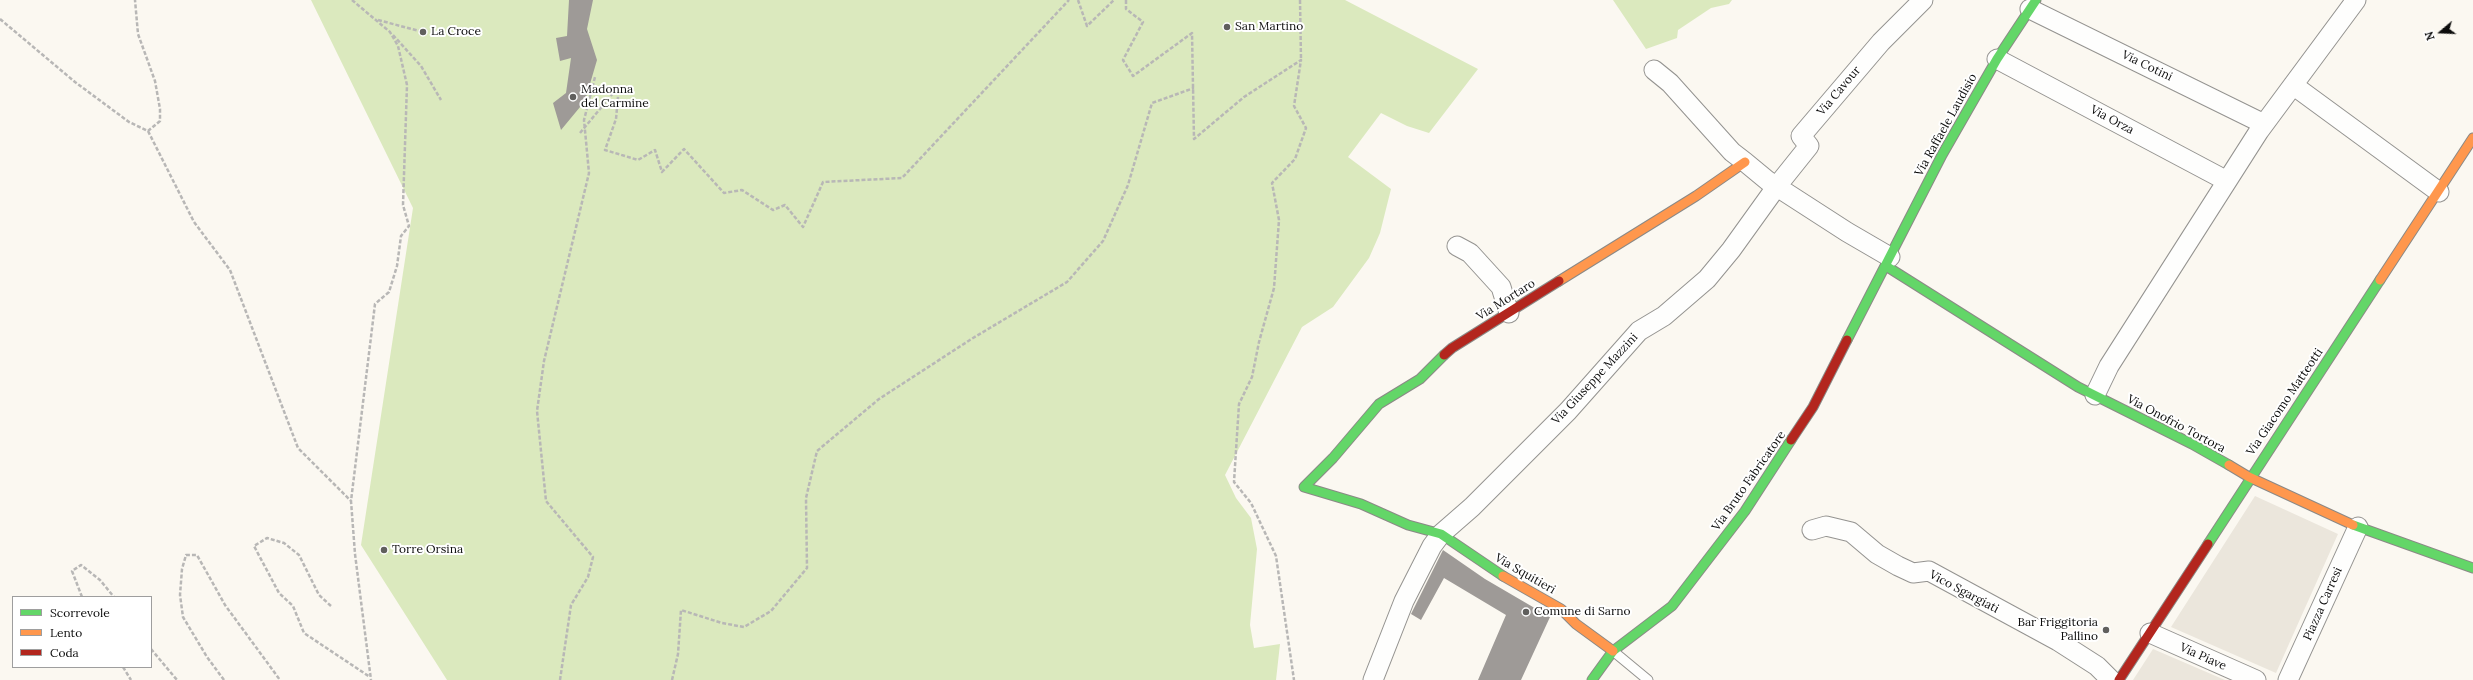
<!DOCTYPE html>
<style>
body{margin:0}
#map{position:relative;width:2473px;height:680px;overflow:hidden;background:#fbf8f1;font-family:Lora,serif}
canvas{display:block}
.legend{position:absolute;left:12px;top:596px;width:140px;height:72px;box-sizing:border-box;background:#fff;border:1px solid #9e9e9e;margin:0;padding:5px 7px;list-style:none;font-size:12px;color:#0d0d0d}
.legend li{display:flex;align-items:center;gap:8px;height:20px}
.legend b{width:20px;border:1px solid #9e9e9e}
.north{position:absolute;left:2421px;top:12px;width:40px;height:40px;-webkit-text-stroke:3px #fff;paint-order:stroke;rotate:251deg;font-size:11px;font-weight:700;line-height:16px;text-align:center;color:#0d0d0d}
.north::after{content:'';display:block;margin:auto;width:14px;height:18px;background:#0d0d0d;clip-path:polygon(50% 0,100% 100%,50% 72%,0 100%)}
</style>
<div id="map">
<canvas width="2473" height="680"></canvas>
<ul class="legend">
<li><b style="height:5px;background:#63d668"></b>Scorrevole</li>
<li><b style="height:5px;background:#ff974d"></b>Lento</li>
<li><b style="height:5px;background:#b3261e"></b>Coda</li>
</ul>
<div class="north">N</div>
</div>
<script>
const c = document.querySelector('canvas').getContext('2d');
c.lineJoin = 'round';
function fill(path, color) {
  c.fillStyle = color;
  c.fill(path, 'evenodd');
}
function shape(rows) {
  const path = new Path2D();
  for (const r of rows) {
    path.moveTo(r[0], r[1]);
    for (let i = 2; i < r.length; i += 2) path.lineTo(r[i], r[i + 1]);
  }
  return path;
}
function strokePath(path, color, width, dash) {
  c.strokeStyle = color;
  c.lineWidth = width;
  c.lineCap = dash ? 'butt' : 'round';
  c.setLineDash(dash || []);
  c.stroke(path);
}
function drawText(font, color, halo, rows, align = 'center') {
  c.font = font + ' Lora,serif';
  c.lineWidth = 4;
  c.setLineDash([]);
  c.textBaseline = 'middle';
  c.strokeStyle = halo;
  c.fillStyle = color;
  for (const [text, x, y, turn = 0] of rows) {
    c.save();
    c.translate(x, y);
    c.rotate((+turn || 0) * Math.PI / 180);
    c.textAlign = isNaN(turn) ? turn : align;
    if (halo) c.strokeText(text, 0, 0);
    c.fillText(text, 0, 0);
    c.restore();
  }
}
fill(shape([
 [311,0,1345,0,1478,69,1429,133,1407,126,1381,113,1348,157,1391,189,1380,233,1369,258,1333,307,1302,327,1225,475,1236,498,1251,518,1257,549,1250,625,1254,648,1280,644,1276,680,447,680,361,545,413,208],
 [1613,0,1732,0,1729,4,1711,8,1678,30,1677,38,1646,49]
]), '#dbe9be');
fill(shape([
 [2255,496,2338,534,2276,673,2171,627],
 [2153,649,2225,680,2133,680]
]), '#ebe6dc');
fill(shape([
 [569,0,593,0,587,29,597,60,585,101,561,130,553,103,566,93,571,58,560,61,556,38,567,36],
 [1443,550,1485,579,1550,617,1521,680,1478,680,1506,615,1444,578,1421,620,1411,614]
]), '#9e9a97');
const lane = shape([
 [1613,651,1648,680]
]);
const street = shape([
 [2030,9,2264,124],
 [1997,59,2227,181],
 [1654,70,1670,83,1732,152,1745,162,1768,181,1847,232,1890,257],
 [2293,85,2439,192],
 [1457,246,1470,253,1501,287,1509,313],
 [2095,395,2109,366,2259,131,2356,0],
 [1812,530,1826,526,1851,532,1877,554,1898,566,1913,573,1929,571,2058,641,2097,666,2111,680],
 [2150,633,2256,680],
 [1373,680,1404,601,1432,546,1441,534,1472,507,1568,411,1639,331,1664,316,1707,279,1731,250,1777,186,1809,146,1801,136,1881,42,1923,0],
 [2288,680,2358,527]
]);
const fast = shape([
 [1886,266,2078,387,2192,444,2229,465],
 [1847,340,1942,155,1997,59,2036,0],
 [1444,355,1420,379,1379,404,1333,458,1304,487,1361,504,1408,525,1441,534,1503,576],
 [2353,525,2473,568],
 [2208,544,2380,280],
 [1592,680,1613,651,1672,606,1745,511,1791,440]
]);
const slow = shape([
 [2380,280,2473,138],
 [1559,281,1696,196,1745,162],
 [2229,465,2249,477,2353,525],
 [1503,576,1561,609,1576,624,1613,651]
]);
const jam = shape([
 [1444,355,1452,348,1559,281],
 [1791,440,1813,407,1847,340],
 [2119,680,2208,544]
]);
strokePath(lane, '#949390', 11);
strokePath(street, '#949390', 21);
strokePath(fast, '#8b8986', 11);
strokePath(slow, '#8b8986', 11);
strokePath(jam, '#8b8986', 11);
strokePath(shape([
 [352,0,390,32,398,46,407,85,403,205,409,226,401,236,397,266,389,292,375,304,351,501,355,554,371,680],
 [1078,0,1087,26,1114,0],
 [1126,0,1126,9,1143,22,1123,60,1133,76,1192,33,1194,139,1244,97,1301,60,1294,106,1306,128,1295,159,1272,183,1279,220,1274,288,1259,342,1252,377,1239,404,1234,482,1251,503,1276,556,1294,680],
 [1300,0,1301,60],
 [0,19,75,82,129,122,148,131,160,121,160,109,155,81,138,34,135,0],
 [378,20,423,32],
 [393,35,421,66,441,100],
 [148,131,194,222,230,270,298,448,351,501],
 [580,133,619,86,616,119,605,150,638,160,655,150,662,172,684,149,724,193,742,190,773,210,785,205,803,227,823,182,902,178,1069,0],
 [82,597,72,571,81,565,100,580,114,597],
 [331,606,319,595,299,555,284,543,267,538,254,546,279,593,293,606,304,633,370,677],
 [151,649,177,680],
 [123,667,131,680],
 [224,680,207,657,183,617,180,595,182,569,186,555,197,555,225,605,280,680],
 [560,680,571,605,588,577,593,557,546,501,537,411,544,361,589,173,584,120,595,77],
 [672,680,678,654,681,610,722,623,744,627,771,611,807,568,806,498,817,451,879,399,973,338,1067,282,1103,241,1128,185,1152,103,1194,88]
]), '#b8b7b6', 2.5, [4, 2]);
strokePath(lane, '#fefefd', 9);
strokePath(street, '#fefefd', 19);
strokePath(fast, '#63d668', 9);
strokePath(slow, '#ff974d', 9);
strokePath(jam, '#b3261e', 9);
for (const [x, y, r, color] of [
 [1227,27,4,"#605f5d"],
 [423,32,4,"#605f5d"],
 [573,97,4,"#605f5d"],
 [384,550,4,"#605f5d"],
 [1526,612,4,"#605f5d"],
 [2106,630,4,"#605f5d"]
]) {
  const dot = new Path2D();
  dot.arc(x, y, r, 0, 2 * Math.PI);
  c.fillStyle = color;
  c.fill(dot);
  strokePath(dot, '#fff', 1.5);
}
drawText('12px', '#0d0d0d', '#fff', [
 ["San Martino",1235,27],
 ["La Croce",431,32],
 ["Madonna",581,90],
 ["del Carmine",581,104],
 ["Torre Orsina",392,550],
 ["Comune di Sarno",1534,612],
 ["Bar Friggitoria",2098,623,"right"],
 ["Pallino",2098,637,"right"]
], 'left');
drawText('12px', '#0d0d0d', '#fff', [
 ["Via Cotini",2147,66,26],
 ["Via Cavour",1839,91,-50],
 ["Via Orza",2112,120,28],
 ["Via Raffaele Laudisio",1946,125,-61],
 ["Via Mortaro",1506,300,-32],
 ["Via Giuseppe Mazzini",1595,379,-47],
 ["Via Giacomo Matteotti",2285,402,-56],
 ["Via Onofrio Tortora",2176,424,28],
 ["Via Bruto Fabricatore",1749,481,-55],
 ["Via Squitieri",1525,574,30],
 ["Vico Sgargiati",1964,592,28],
 ["Piazza Carresi",2323,604,-66],
 ["Via Piave",2203,657,24]
]);
</script>
